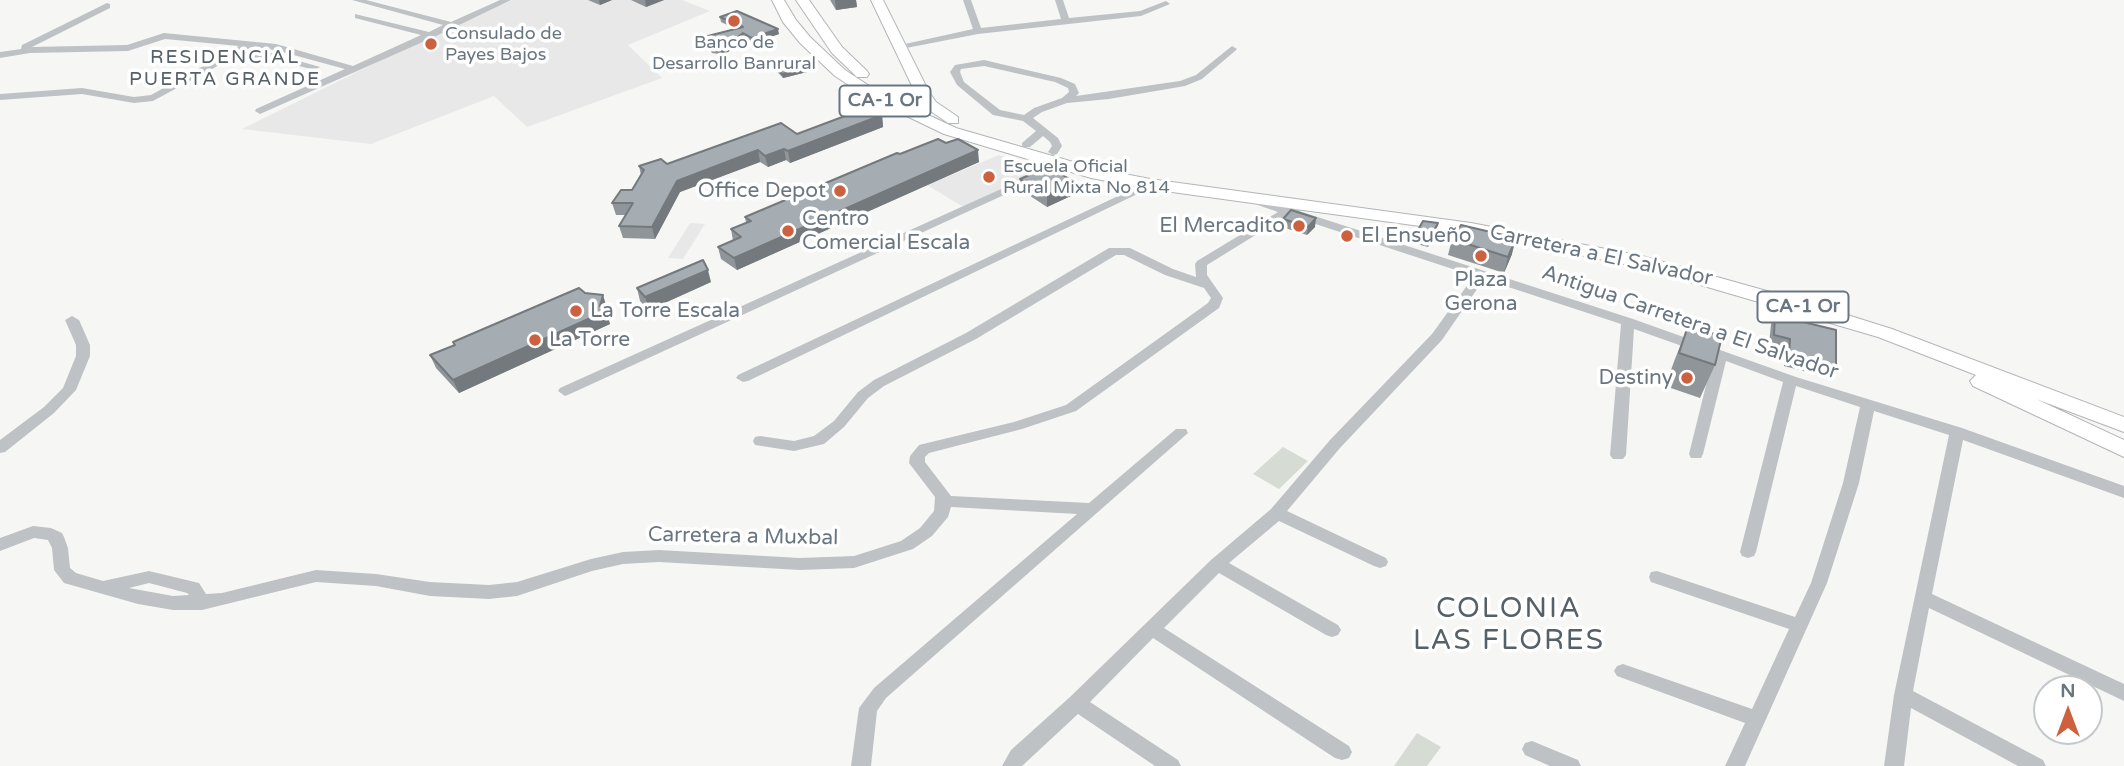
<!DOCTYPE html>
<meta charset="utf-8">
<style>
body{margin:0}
#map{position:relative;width:2124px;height:766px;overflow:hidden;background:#f6f7f4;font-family:"Varela Round",sans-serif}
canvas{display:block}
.north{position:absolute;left:2033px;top:675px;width:70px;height:70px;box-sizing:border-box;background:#fff;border:2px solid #c3c8cd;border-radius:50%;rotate:0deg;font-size:19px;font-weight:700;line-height:28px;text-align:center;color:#697681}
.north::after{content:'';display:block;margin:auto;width:24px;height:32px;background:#cd603e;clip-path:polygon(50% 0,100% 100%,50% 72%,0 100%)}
</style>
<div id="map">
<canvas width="2124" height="766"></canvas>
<div class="north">N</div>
</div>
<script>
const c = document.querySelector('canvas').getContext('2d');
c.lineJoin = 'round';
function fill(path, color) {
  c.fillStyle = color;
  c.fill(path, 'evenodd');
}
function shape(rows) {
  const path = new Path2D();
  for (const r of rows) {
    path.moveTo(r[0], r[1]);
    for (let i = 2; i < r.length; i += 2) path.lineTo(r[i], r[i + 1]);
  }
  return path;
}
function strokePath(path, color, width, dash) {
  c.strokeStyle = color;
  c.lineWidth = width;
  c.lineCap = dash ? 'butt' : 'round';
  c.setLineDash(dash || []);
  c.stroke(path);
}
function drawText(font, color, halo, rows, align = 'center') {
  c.font = font + ' "Varela Round",sans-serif';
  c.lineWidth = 7;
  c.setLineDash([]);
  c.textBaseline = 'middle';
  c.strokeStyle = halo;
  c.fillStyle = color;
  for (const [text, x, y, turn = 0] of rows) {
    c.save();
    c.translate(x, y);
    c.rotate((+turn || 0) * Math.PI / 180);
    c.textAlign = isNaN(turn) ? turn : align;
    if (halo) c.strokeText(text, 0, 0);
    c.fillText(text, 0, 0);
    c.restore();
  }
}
fill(shape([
 [512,0,682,0,710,11,628,45,662,78,527,127,494,96,371,144,242,129,452,25],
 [999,155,1048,169,965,208,927,185],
 [690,223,705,224,683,259,668,258]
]), '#e7e8e7');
fill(shape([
 [1283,447,1308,461,1279,489,1253,474],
 [1417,733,1441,747,1427,766,1394,766]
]), '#d6dbd4');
const major = shape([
 [871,0,883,0,929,92,936,102,958,117,958,123,948,123,926,108,919,97,896,100,896,94,914,90,871,0]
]);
const highway = shape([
 [772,0,784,0,796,20,810,37,845,70,877,91,956,128,1094,168,1150,179,1471,223,1642,256,1806,302,1892,329,2124,417,2124,432,2036,399,2124,440,2124,457,1973,386,1970,381,1976,375,1878,337,1639,267,1471,233,1150,189,1091,178,944,134,867,97,835,76,800,43,783,22,772,0],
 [796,0,809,0,842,47,867,71,869,74,867,77,857,77,832,53,796,0]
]);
strokePath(major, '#b2b6b9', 2);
strokePath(highway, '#b2b5b8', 2);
fill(shape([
 [352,0,366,0,451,22,500,0,511,0,434,37,260,114,255,111,256,109,345,69,275,50,251,47,243,52,271,53,320,67,315,70,271,59,234,57,153,101,134,103,82,94,0,100,0,94,82,88,134,97,151,95,239,46,165,39,128,51,30,53,0,58,0,52,21,49,22,45,107,3,110,4,110,8,32,47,127,45,164,33,276,44,353,66,421,35,355,18,355,14,429,32,443,25,352,0],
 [963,0,971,0,981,28,1061,19,1055,0,1063,0,1069,18,1140,11,1166,1,1170,4,1141,16,978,34,896,50,896,46,973,29,963,0],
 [1232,46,1237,49,1235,51,1202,79,1185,86,1109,99,1067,103,1042,112,1033,118,1058,138,1062,146,1057,154,1053,155,1048,152,1052,146,1050,142,1043,136,1030,147,1022,147,1022,143,1036,131,1023,121,993,115,957,85,950,72,955,65,984,60,1061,78,1075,84,1079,93,1076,96,1180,81,1196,75,1232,46],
 [984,66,1055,82,1068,88,1069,92,1062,98,1034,108,1024,115,1000,110,964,82,960,72,961,69,984,66],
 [1061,162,1065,163,1065,167,570,394,565,396,558,391,560,388,1061,162],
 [1150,181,1154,182,1154,186,748,381,743,382,736,378,738,375,1150,181],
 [1253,197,1287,207,1310,204,1310,208,1299,211,1633,319,1796,377,1962,428,2124,486,2124,498,1963,440,1932,594,2124,684,2124,701,1929,608,1913,691,2043,760,2046,766,2018,766,1911,708,1904,766,1884,766,1894,695,1949,435,1874,411,1859,483,1827,583,1745,766,1725,766,1745,723,1617,676,1614,671,1617,666,1623,664,1752,709,1789,629,1651,582,1649,577,1651,572,1657,571,1795,617,1811,583,1843,483,1860,407,1796,386,1756,552,1754,556,1748,558,1742,556,1740,552,1783,382,1726,361,1703,454,1701,458,1691,458,1689,454,1713,357,1634,329,1626,455,1623,459,1613,459,1610,455,1621,324,1484,279,1442,340,1340,448,1287,511,1386,558,1388,562,1386,566,1380,568,1374,566,1279,521,1229,563,1338,625,1341,630,1338,635,1332,637,1326,635,1219,573,1164,628,1349,746,1352,752,1349,758,1342,760,1335,758,1153,638,1090,702,1178,760,1181,766,1155,766,1078,714,1022,766,1002,766,1011,750,1070,697,1211,560,1271,509,1330,440,1432,334,1474,276,1288,215,1207,265,1207,275,1223,298,1219,308,1076,411,1022,429,929,453,925,457,925,462,951,496,1089,503,1176,429,1186,429,1188,433,886,698,877,711,871,766,851,766,859,708,874,688,1077,514,951,507,948,517,932,536,913,549,854,568,800,570,659,562,623,564,592,571,517,596,489,599,430,596,376,586,316,582,202,610,173,610,138,604,64,583,54,570,52,548,48,540,34,538,0,551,0,538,33,526,51,528,62,533,64,537,68,548,70,568,76,573,103,581,149,571,199,583,206,594,222,593,316,570,376,574,430,582,489,585,517,582,591,559,623,552,659,550,800,558,854,556,901,541,920,528,934,511,935,497,909,463,910,456,919,445,1014,422,1066,405,1208,303,1211,298,1204,288,1165,275,1124,255,1116,255,976,339,884,386,868,398,844,427,824,444,794,451,755,445,753,441,755,437,760,436,794,441,814,436,834,421,858,392,874,380,966,333,1109,248,1130,248,1173,269,1196,277,1195,264,1197,261,1278,212,1249,202,1247,200,1253,197],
 [149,583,187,593,189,595,173,596,129,588,149,583],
 [72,316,79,320,90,345,90,356,76,390,54,413,5,452,0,453,0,440,44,407,63,388,76,356,76,345,65,320,72,316],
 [1532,741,1578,760,1581,766,1550,766,1525,755,1522,749,1525,743,1532,741]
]), '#bec2c5');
fill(major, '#fff');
fill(highway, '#fff');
fill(shape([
 [588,0,612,0,600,5],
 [631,0,664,0,646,7],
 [830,0,856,0,857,7,836,10],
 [720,17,779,34,753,43,744,38,728,52,719,54,712,53,705,42,704,37,736,29,721,22],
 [772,64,807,72,783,78,773,67],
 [882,115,883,127,790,163,786,160,768,167,760,162,680,192,655,239,623,238,619,226,626,215,616,215,612,203,632,190,641,175,639,166,667,164],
 [900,154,979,162,737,270,721,259,718,247,733,241,731,229,746,223,745,217],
 [1020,179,1075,194,1047,207,1021,190],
 [1283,219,1315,227,1307,235,1282,227],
 [1438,223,1436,231,1428,247,1413,243,1415,235],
 [1452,239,1512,254,1504,273,1448,255],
 [711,282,649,310,640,301,637,288],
 [585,293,607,308,606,311,610,324,459,393,436,368,430,355,454,345,453,342],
 [1775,315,1836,369,1831,378,1784,366,1785,348,1769,344,1771,324],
 [1688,326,1715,365,1700,398,1665,386,1675,359]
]), '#8f9599');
fill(shape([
 [599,0,612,0,600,5],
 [645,0,664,0,646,7],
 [835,0,856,0,857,7,836,10],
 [778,29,779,34,753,43,752,38],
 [743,33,744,38,728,52,719,54,718,49],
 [807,68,807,72,783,78,782,74],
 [882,115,883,127,790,163,788,151],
 [784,149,786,160,768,167,765,156],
 [758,150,760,162,680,192,655,239,652,227,677,181],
 [978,150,979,162,737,270,734,258],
 [1075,182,1075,194,1047,207,1047,195],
 [1316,218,1315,227,1307,235,1308,227],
 [1438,223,1436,231,1428,247,1430,239],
 [1516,238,1512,254,1504,273,1508,257],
 [708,270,711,282,649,310,645,297],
 [603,295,607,308,606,312,610,324,459,393,453,380,600,306]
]), '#74797d');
const building = shape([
 [737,11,778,29,752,38,743,33,727,46,718,49,711,48,704,37,743,27,720,17,737,11],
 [796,58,807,68,782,74,772,64,796,58],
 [869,107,882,115,788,151,784,149,765,156,758,150,677,181,652,227,619,226,633,203,612,203,621,190,632,190,644,170,639,166,661,159,667,164,781,123,797,134,869,107],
 [938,139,946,143,958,139,978,150,734,258,718,247,741,237,731,229,751,221,745,217,897,153,900,154,938,139],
 [1048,167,1075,182,1047,195,1020,179,1048,167],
 [1291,210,1316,218,1308,227,1283,219,1291,210],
 [1423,221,1438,223,1430,239,1415,235,1423,221],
 [1461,225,1516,238,1508,257,1452,239,1461,225],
 [703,260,708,270,645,297,637,288,703,260],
 [579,288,585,293,603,295,600,306,606,311,453,380,430,355,455,345,453,342,579,288],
 [1775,315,1836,330,1836,369,1789,357,1790,339,1774,335,1775,315],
 [1688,326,1722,336,1715,365,1679,353,1688,326]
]);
fill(building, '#a6adb2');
strokePath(building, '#74797d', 2);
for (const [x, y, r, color] of [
 [734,21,7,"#cd603e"],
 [431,44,7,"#cd603e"],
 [989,177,7,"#cd603e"],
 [840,191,7,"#cd603e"],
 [1299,226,7,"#cd603e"],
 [788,231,7,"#cd603e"],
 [1347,236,7,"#cd603e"],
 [1481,256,7,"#cd603e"],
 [576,311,7,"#cd603e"],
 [535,340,7,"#cd603e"],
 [1687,378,7,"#cd603e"]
]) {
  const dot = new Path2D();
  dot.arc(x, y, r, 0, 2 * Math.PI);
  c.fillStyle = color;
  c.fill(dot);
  strokePath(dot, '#fff', 2.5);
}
drawText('18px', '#697681', '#fff', [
 ["Consulado de",445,34],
 ["Payes Bajos",445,55],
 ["Banco de",734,43,"center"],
 ["Desarrollo Banrural",734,64,"center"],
 ["Escuela Oficial",1003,167],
 ["Rural Mixta No 814",1003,188]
], 'left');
c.letterSpacing = '2px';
drawText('19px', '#566067', '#fff', [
 ["RESIDENCIAL",225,58],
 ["PUERTA GRANDE",225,80]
]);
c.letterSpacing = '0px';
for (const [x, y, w] of [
 [885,101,91],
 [1803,307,91]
]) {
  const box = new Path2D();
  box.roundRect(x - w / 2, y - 15.5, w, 31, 5);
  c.fillStyle = '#fff';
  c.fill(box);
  strokePath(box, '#697681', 2);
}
drawText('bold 19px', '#697681', null, [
 ["CA-1 Or",885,101],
 ["CA-1 Or",1803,307]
]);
drawText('21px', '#697681', '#fff', [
 ["Office Depot",826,191,"right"],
 ["Centro",802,219],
 ["Comercial Escala",802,243],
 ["El Mercadito",1285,226,"right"],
 ["El Ensueño",1361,236],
 ["Plaza",1481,280,"center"],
 ["Gerona",1481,304,"center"],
 ["La Torre Escala",590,311],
 ["La Torre",549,340],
 ["Destiny",1673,378,"right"]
], 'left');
drawText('21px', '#697681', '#fff', [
 ["Carretera a El Salvador",1601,256,12],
 ["Antigua Carretera a El Salvador",1690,323,19],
 ["Carretera a Muxbal",743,537,1]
]);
c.letterSpacing = '2px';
drawText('28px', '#566067', '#fff', [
 ["COLONIA",1509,610],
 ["LAS FLORES",1509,642]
]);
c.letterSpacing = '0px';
</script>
